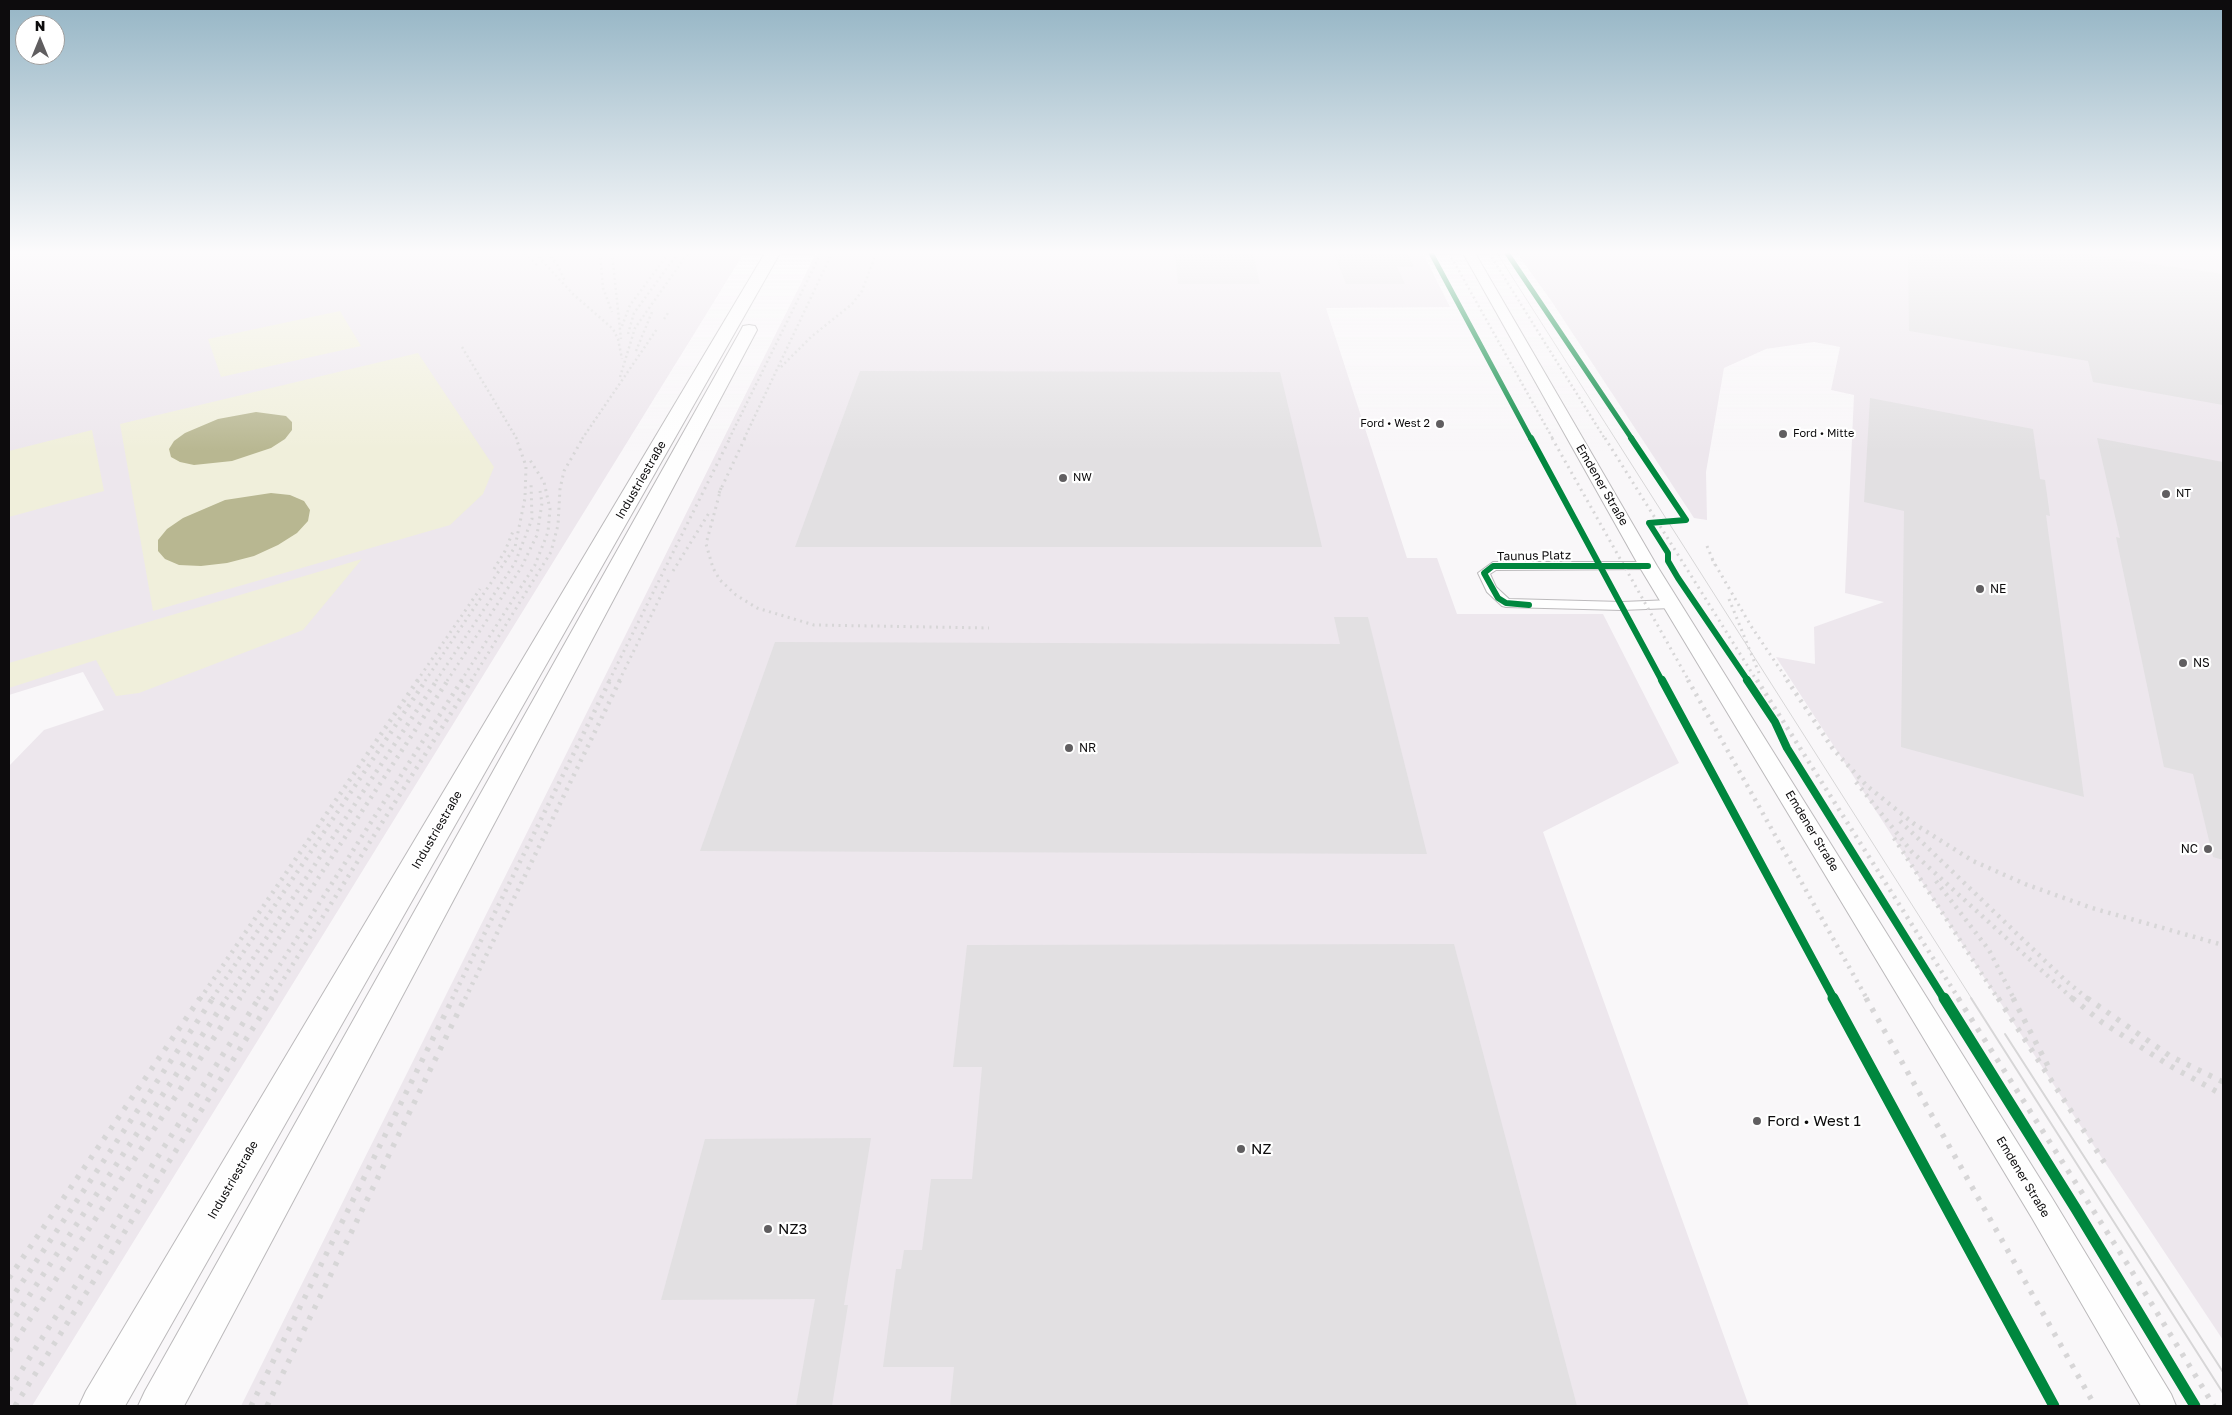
<!DOCTYPE html>
<meta charset="utf-8">
<style>
body{margin:0}
#map{position:relative;width:2232px;height:1415px;overflow:hidden;background:#f9f7f9;font-family:"Golos Text",sans-serif}
canvas{display:block}
.frame{position:absolute;inset:0;border:10px solid #0d0c0d;pointer-events:none}
.north{position:absolute;left:15px;top:15px;width:50px;height:50px;box-sizing:border-box;background:#fff;border:1px solid #9e9e9e;border-radius:50%;rotate:0deg;font-size:14px;font-weight:700;line-height:20px;text-align:center;color:#0d0c0d}
.north::after{content:'';display:block;margin:auto;width:18px;height:22px;background:#605e60;clip-path:polygon(50% 0,100% 100%,50% 72%,0 100%)}
</style>
<div id="map">
<canvas width="2232" height="1415"></canvas>
<div class="frame"></div>
<div class="north">N</div>
</div>
<script>
const c = document.querySelector('canvas').getContext('2d');
c.lineJoin = 'round';
function fill(path, color) {
  c.fillStyle = color;
  c.fill(path, 'evenodd');
}
function shape(rows) {
  const path = new Path2D();
  for (const r of rows) {
    path.moveTo(r[0], r[1]);
    for (let i = 2; i < r.length; i += 2) path.lineTo(r[i], r[i + 1]);
  }
  return path;
}
function strokePath(path, color, width, dash) {
  c.strokeStyle = color;
  c.lineWidth = width;
  c.lineCap = dash ? 'butt' : 'round';
  c.setLineDash(dash || []);
  c.stroke(path);
}
function drawText(font, color, halo, rows, align = 'center') {
  c.font = font + ' "Golos Text",sans-serif';
  c.lineWidth = 4.5;
  c.setLineDash([]);
  c.textBaseline = 'middle';
  c.strokeStyle = halo;
  c.fillStyle = color;
  for (const [text, x, y, turn = 0] of rows) {
    c.save();
    c.translate(x, y);
    c.rotate((+turn || 0) * Math.PI / 180);
    c.textAlign = isNaN(turn) ? turn : align;
    if (halo) c.strokeText(text, 0, 0);
    c.fillText(text, 0, 0);
    c.restore();
  }
}
fill(shape([
 [9,253,744,253,32,1406,9,1406,9,766,44,730,104,710,83,672,9,695],
 [816,253,1423,253,1450,307,1326,308,1407,558,1437,558,1457,614,1603,614,1679,763,1543,832,1749,1406,241,1406],
 [1517,253,2223,253,2223,1340,2070,1110,1776,657,1815,664,1814,627,1884,602,1845,593,1854,395,1831,390,1840,347,1814,342,1766,349,1724,368,1706,472,1707,520,1694,518,1552,302]
]), '#ede7ed');
fill(shape([
 [340,311,361,346,221,377,208,339],
 [418,353,494,467,483,494,450,525,153,611,120,424],
 [92,430,104,491,9,517,9,451],
 [362,559,303,630,139,693,116,696,96,660,9,688,9,663]
]), '#f0efdb');
fill(shape([
 [256,412,286,416,292,422,292,430,285,439,271,448,232,461,194,465,180,462,171,457,169,449,174,441,185,433,218,419],
 [271,493,290,495,304,501,310,510,308,521,297,533,278,545,254,556,227,563,201,566,179,565,165,559,158,551,158,540,167,529,183,518,225,500]
]), '#b8b791');
fill(shape([
 [1175,253,1253,253,1260,284,1178,284],
 [1334,253,1407,253,1414,267,1397,267,1405,284,1346,284],
 [1908,253,2076,253,2223,274,2223,405,2093,382,2088,361,1909,331],
 [860,371,1280,372,1322,547,795,547],
 [1870,398,2033,429,2040,479,2045,480,2050,516,2046,515,2084,797,1901,747,1904,511,1864,502],
 [2097,438,2223,462,2223,860,2213,857,2193,774,2164,767,2116,537,2120,538],
 [1334,617,1368,617,1427,854,700,851,775,642,1340,644],
 [1454,944,1577,1406,950,1406,954,1367,883,1367,896,1269,901,1269,904,1250,922,1250,931,1179,972,1179,982,1067,953,1067,967,945],
 [871,1138,844,1305,848,1305,832,1406,796,1406,815,1299,661,1300,705,1139]
]), '#e2e0e2');
const street = shape([
 [1493,562,1648,562,1654,566,1652,569,1496,570,1490,574,1496,587,1509,599,1622,602,1671,600,1677,604,1671,608,1622,610,1506,607,1502,606,1487,592,1478,573,1493,562]
]);
const secondary = shape([
 [1463,253,1475,253,1657,566,2052,1198,2171,1394,2176,1406,2141,1406,2032,1218,1639,566,1463,253]
]);
const highway = shape([
 [765,253,780,253,125,1406,79,1406,86,1391,765,253],
 [749,325,755,326,757,330,184,1406,138,1406,145,1391,741,330,743,326,749,325]
]);
strokePath(street, '#bcbabc', 2);
strokePath(secondary, '#bcbabc', 2);
strokePath(highway, '#bcbabc', 2);
fill(street, '#fefefe');
fill(secondary, '#fefefe');
fill(highway, '#fefefe');
strokePath(shape([
 [1497,253,1972,999]
]), '#d7d6d7', 1);
strokePath(shape([
 [1971,998,2223,1393],
 [2005,1034,2223,1372]
]), '#d7d6d7', 2);
strokePath(shape([
 [525,253,538,266],
 [535,253,573,294,613,329,618,339,622,359],
 [547,253,557,264,565,281],
 [600,253,603,288,612,312],
 [612,253,621,339],
 [1449,253,1553,439],
 [1489,253,1605,439],
 [664,319,668,313],
 [622,326,630,305,666,257],
 [628,334,634,313,678,253],
 [462,347,517,439],
 [636,351,652,312],
 [781,367,811,337,852,304,862,291,876,253],
 [620,377,635,328,688,253],
 [582,439,657,329],
 [729,439,821,253],
 [744,439,832,253]
]), '#d7d6d7', 2.5, [2, 3]);
strokePath(shape([
 [1552,438,1689,681],
 [1605,438,1757,681],
 [721,488,706,544,713,568,720,580,736,595,757,608,814,625,989,628],
 [719,493,745,438],
 [1707,546,1715,565],
 [1712,559,1751,626,1788,681],
 [494,569,505,551,514,529],
 [673,571,709,513],
 [1729,599,1759,673],
 [417,681,480,589],
 [425,681,515,547,525,498,526,466,516,438],
 [436,681,515,563,532,519,531,482],
 [447,681,521,568,537,535,542,503,540,491],
 [461,681,535,565,548,532,550,509,544,482,528,457],
 [471,681,551,552,558,525,560,489,564,471,583,438],
 [609,681,730,438],
 [619,681,670,577]
]), '#d7d6d7', 3, [2, 4.5]);
strokePath(shape([
 [1688,680,1867,999],
 [1757,680,1959,999],
 [1787,680,1833,749,1867,786,1913,823,1973,861,2025,884,2092,908,2223,945],
 [1856,782,1912,852,2073,999],
 [1900,821,2065,980,2088,999],
 [1894,838,1998,999],
 [1936,881,1989,950,2014,999],
 [200,999,418,680],
 [212,999,426,680],
 [226,999,437,680],
 [239,999,448,680],
 [258,999,462,680],
 [271,999,472,680],
 [452,999,610,680],
 [465,999,620,680]
]), '#d7d6d7', 4.5, [2.5, 5.5]);
strokePath(shape([
 [1866,998,2095,1406],
 [1958,998,2128,1265,2214,1406],
 [1998,998,2106,1165],
 [2013,998,2049,1068],
 [2072,998,2103,1023,2172,1067,2223,1095],
 [2087,998,2170,1056,2223,1082],
 [9,1278,200,998],
 [9,1302,213,998],
 [9,1326,227,998],
 [9,1351,240,998],
 [9,1390,259,998],
 [15,1406,272,998],
 [251,1406,453,998],
 [267,1406,465,998]
]), '#d7d6d7', 5.5, [4, 8]);
strokePath(shape([
 [1431,253,1531,439],
 [1507,253,1632,439]
]), '#00873e', 5);
strokePath(shape([
 [1531,438,1662,681],
 [1631,438,1686,520,1649,523,1668,553,1668,561,1678,578,1748,681],
 [1529,605,1506,603,1498,598,1484,573,1493,566,1648,566]
]), '#00873e', 6);
strokePath(shape([
 [1662,680,1834,999],
 [1747,680,1775,722,1787,748,1944,999]
]), '#00873e', 8);
strokePath(shape([
 [1833,998,2054,1406],
 [1944,998,2076,1209,2195,1406]
]), '#00873e', 11);
const sky = c.createLinearGradient(0, 0, 0, 451);
sky.addColorStop(0, '#95b5c5');
sky.addColorStop(0.56, '#fcfbfc');
sky.addColorStop(1, '#fcfbfc00');
c.fillStyle = sky;
c.fillRect(0, 0, 2232, 451);
for (const [x, y, r, color] of [
 [1440,424,5,"#605e60"],
 [1783,434,5,"#605e60"],
 [1063,478,5,"#605e60"],
 [2166,494,5,"#605e60"],
 [1980,589,5,"#605e60"],
 [2183,663,5,"#605e60"],
 [1069,748,5,"#605e60"],
 [2208,849,5,"#605e60"],
 [1757,1121,5,"#605e60"],
 [1241,1149,5,"#605e60"],
 [768,1229,5,"#605e60"]
]) {
  const dot = new Path2D();
  dot.arc(x, y, r, 0, 2 * Math.PI);
  c.fillStyle = color;
  c.fill(dot);
  strokePath(dot, '#fff', 2);
}
drawText('11px', '#0d0c0d', '#fff', [
 ["Ford • West 2",1430,424,"right"],
 ["Ford • Mitte",1793,434],
 ["NW",1073,478],
 ["NT",2176,494]
], 'left');
drawText('12px', '#0d0c0d', '#fff', [
 ["Industriestraße",641,480,-60],
 ["Emdener Straße",1602,485,60],
 ["Taunus Platz",1534,556,-1],
 ["Industriestraße",437,830,-60],
 ["Emdener Straße",1812,831,59],
 ["Emdener Straße",2023,1177,59],
 ["Industriestraße",233,1180,-60]
]);
drawText('12px', '#0d0c0d', '#fff', [
 ["NE",1990,589],
 ["NS",2193,663],
 ["NR",1079,748],
 ["NC",2198,849,"right"]
], 'left');
drawText('15px', '#0d0c0d', '#fff', [
 ["Ford • West 1",1767,1121],
 ["NZ",1251,1149],
 ["NZ3",778,1229]
], 'left');
</script>
